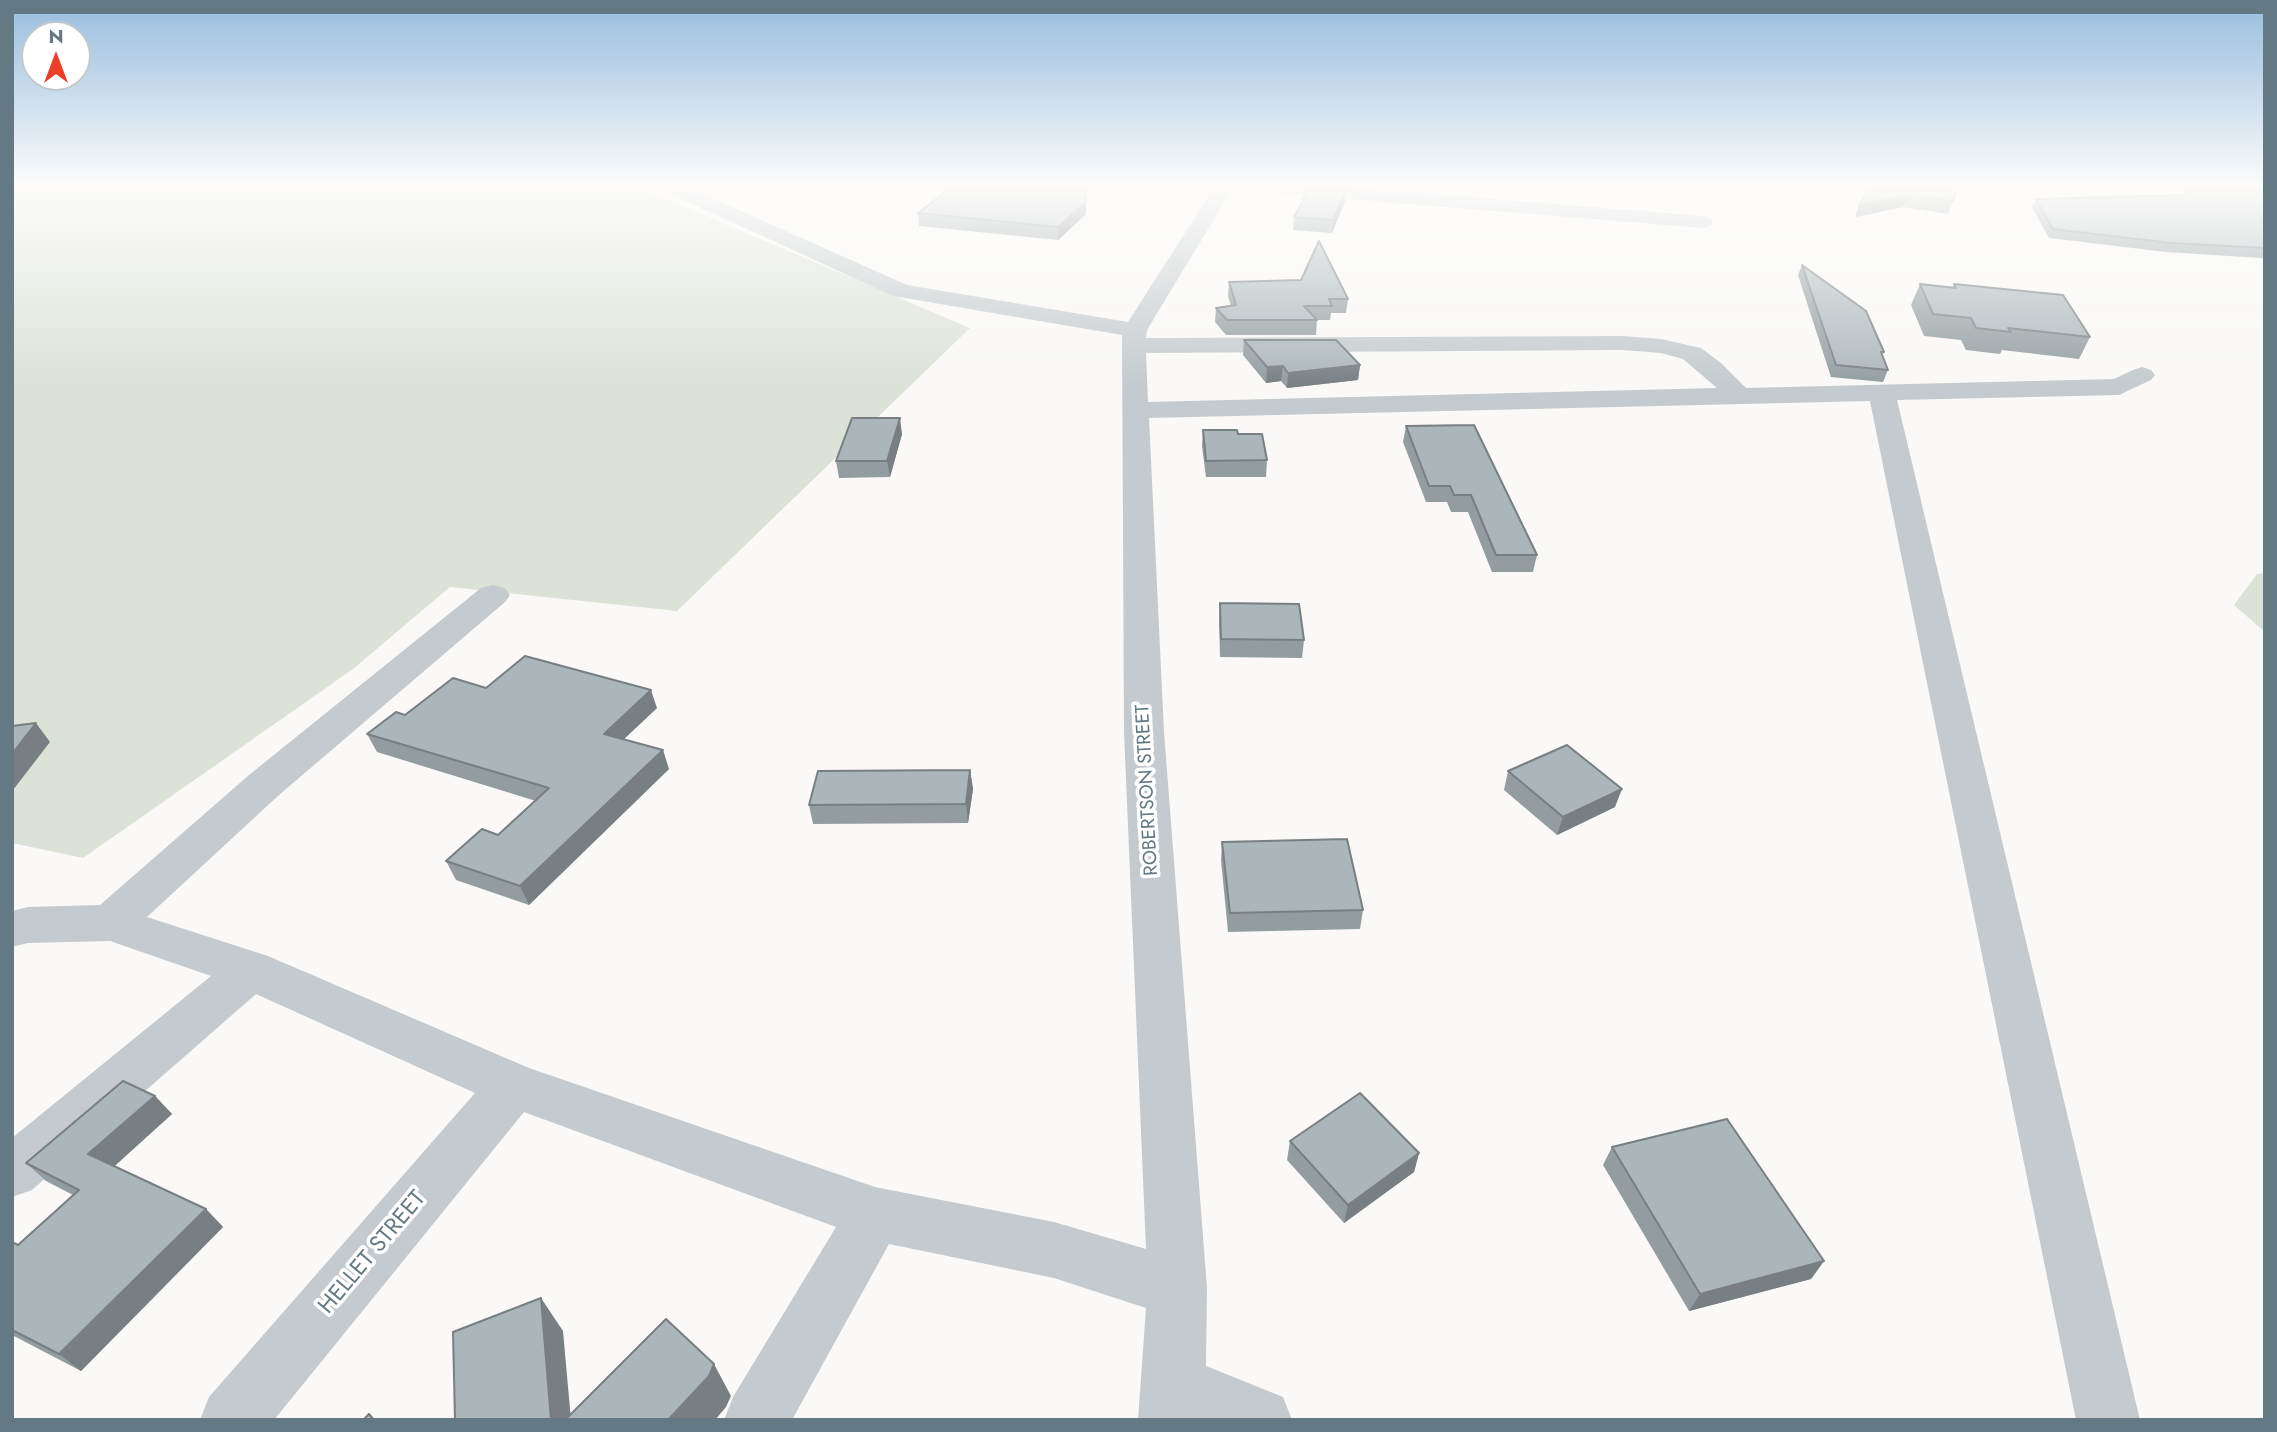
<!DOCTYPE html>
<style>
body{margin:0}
#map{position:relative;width:2277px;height:1432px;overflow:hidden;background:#faf9f7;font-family:Jost,sans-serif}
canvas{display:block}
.frame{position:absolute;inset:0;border:14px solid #637983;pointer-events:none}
.north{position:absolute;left:21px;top:21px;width:70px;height:70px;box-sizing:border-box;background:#fff;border:2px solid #c1c9cd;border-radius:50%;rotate:0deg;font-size:19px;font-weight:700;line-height:28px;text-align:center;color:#637983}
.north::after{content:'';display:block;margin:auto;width:24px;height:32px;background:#eb4026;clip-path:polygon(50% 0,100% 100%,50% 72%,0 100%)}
</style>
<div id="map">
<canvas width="2277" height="1432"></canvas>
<div class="frame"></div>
<div class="north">N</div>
</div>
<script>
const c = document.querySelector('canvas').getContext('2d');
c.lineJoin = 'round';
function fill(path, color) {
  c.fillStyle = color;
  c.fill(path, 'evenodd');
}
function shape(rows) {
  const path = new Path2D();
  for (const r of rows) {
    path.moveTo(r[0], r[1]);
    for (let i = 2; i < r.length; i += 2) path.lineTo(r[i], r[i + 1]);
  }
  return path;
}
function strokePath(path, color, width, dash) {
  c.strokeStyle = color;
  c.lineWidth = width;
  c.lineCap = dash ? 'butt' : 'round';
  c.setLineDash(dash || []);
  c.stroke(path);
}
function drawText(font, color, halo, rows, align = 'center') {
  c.font = font + ' Jost,sans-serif';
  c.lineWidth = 7;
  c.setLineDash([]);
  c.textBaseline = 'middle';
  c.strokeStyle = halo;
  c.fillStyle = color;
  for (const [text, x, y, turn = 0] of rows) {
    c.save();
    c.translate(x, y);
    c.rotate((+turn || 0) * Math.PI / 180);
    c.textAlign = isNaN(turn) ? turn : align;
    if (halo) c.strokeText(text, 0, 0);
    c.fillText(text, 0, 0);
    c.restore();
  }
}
fill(shape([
 [12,186,636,186,970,328,677,611,450,587,353,669,83,858,12,843],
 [2265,573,2265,632,2234,605,2257,574]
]), '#dce2d8');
fill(shape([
 [660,186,685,186,907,285,1128,322,1215,186,1234,186,1147,330,1146,338,1622,336,1661,339,1701,348,1721,363,1746,388,2114,379,2133,370,2142,367,2151,370,2155,375,2151,380,2119,395,1897,400,2140,1420,2076,1420,1870,401,1149,418,1164,732,1207,1288,1206,1366,1283,1397,1292,1420,1138,1420,1146,1308,1054,1278,889,1244,792,1420,724,1420,733,1397,836,1227,524,1112,274,1420,200,1420,209,1397,475,1093,256,994,32,1190,12,1197,12,1138,211,976,110,941,28,943,12,947,12,911,28,907,100,905,249,775,481,588,493,585,505,588,510,595,505,602,279,795,147,917,268,956,529,1068,875,1187,1054,1222,1146,1249,1124,732,1122,335,893,296,662,190,660,186],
 [1622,350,1661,353,1683,359,1717,388,1148,402,1146,353,1622,350],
 [1253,186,1334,186,1703,216,1710,218,1713,222,1710,226,1703,228,1262,192,1253,186]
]), '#c4cacd');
fill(shape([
 [1870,186,1958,186,1948,214,1903,207,1855,217],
 [2184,186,2244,186,2265,194,2265,259,2261,258,2166,252,2049,238,2032,207,2036,199,2184,195],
 [1346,189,1345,201,1332,233,1293,230,1294,217],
 [918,213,1086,214,1058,240,919,226],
 [1802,265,1884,352,1882,356,1888,370,1883,382,1831,377,1798,275],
 [1229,282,1348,299,1346,313,1331,313,1330,320,1317,320,1316,335,1226,335,1215,322,1216,308,1231,306,1228,296],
 [1920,284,1953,287,1954,284,2090,337,2079,359,2002,350,2000,354,1966,350,1961,340,1924,336,1911,305],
 [1244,340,1360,365,1358,380,1287,388,1281,381,1266,383,1243,355],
 [1406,426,1537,555,1533,572,1492,572,1468,512,1451,512,1447,502,1426,502,1403,442],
 [1203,430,1238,434,1267,460,1266,477,1206,477,1202,446],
 [902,434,890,477,839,478,836,461],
 [1220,603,1304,640,1302,658,1220,657,1219,621],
 [486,688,657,708,624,739,669,769,529,905,456,880,446,861,498,835,536,801,377,752,367,734,405,715],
 [970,770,973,789,968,823,813,824,809,805],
 [1508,771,1615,807,1557,835,1504,790],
 [1222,842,1363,910,1360,929,1228,932,1221,860],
 [155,1096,172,1114,114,1166,206,1209,223,1227,81,1371,12,1335,12,1242,18,1245,73,1195,46,1181,26,1163],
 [1290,1141,1419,1153,1414,1172,1344,1223,1287,1160],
 [1612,1147,1824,1261,1811,1279,1689,1311,1603,1165]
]), '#939da0');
fill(shape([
 [1086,186,1086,214,1058,240,1058,227],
 [1346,189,1345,201,1332,233,1333,220],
 [1908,195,1903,207,1855,217,1859,205],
 [1360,365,1358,380,1287,388,1288,373],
 [1283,366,1281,381,1266,383,1267,367],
 [900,418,902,434,890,477,887,461],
 [651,690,657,708,610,752,604,734],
 [36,723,50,742,13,790,12,754],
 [663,750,669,769,529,905,520,886],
 [970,770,973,789,968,823,966,804],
 [1622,789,1615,807,1557,835,1563,817],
 [155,1096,172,1114,107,1173,88,1154],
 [1419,1153,1414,1172,1344,1223,1348,1205],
 [206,1209,223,1227,81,1371,59,1354],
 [1824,1261,1811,1279,1689,1311,1700,1294],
 [541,1298,563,1331,571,1420,551,1420],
 [714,1364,731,1396,726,1407,715,1420,668,1420]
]), '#787f82');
const building = shape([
 [953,186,1001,190,1010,188,1012,186,1085,186,1086,202,1058,227,918,213,953,186],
 [1311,186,1346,189,1333,220,1294,217,1311,186],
 [1870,186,1958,186,1953,201,1908,195,1859,205,1870,186],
 [2189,186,2244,186,2265,194,2265,248,2171,243,2053,229,2036,199,2189,195,2189,186],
 [1319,241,1348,299,1329,299,1332,306,1304,306,1317,320,1227,320,1216,308,1236,305,1229,282,1301,280,1319,241],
 [1802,265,1866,311,1884,352,1881,352,1888,370,1836,365,1802,265],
 [1920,284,1956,288,1954,284,2063,295,2090,337,2008,328,2011,332,1976,328,1971,318,1933,314,1920,284],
 [1244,340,1336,340,1360,365,1288,373,1283,366,1267,367,1244,340],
 [852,418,900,418,887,461,836,461,852,418],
 [1474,425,1537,555,1496,555,1471,495,1454,495,1450,486,1429,486,1406,426,1474,425],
 [1203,430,1237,430,1238,434,1262,434,1267,460,1206,461,1203,430],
 [1220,603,1299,604,1304,640,1221,639,1220,603],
 [525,656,651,690,604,734,663,750,520,886,446,861,482,829,498,835,549,788,367,734,396,712,405,715,453,678,486,688,525,656],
 [36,723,12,754,12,726,36,723],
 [1567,745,1622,789,1563,817,1508,771,1567,745],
 [970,770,966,804,809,805,818,771,970,770],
 [1347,839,1363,910,1230,913,1222,842,1347,839],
 [123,1081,155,1096,88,1154,206,1209,59,1354,12,1330,12,1242,18,1245,79,1190,26,1163,123,1081],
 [1360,1093,1419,1153,1348,1205,1290,1141,1360,1093],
 [1727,1119,1824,1261,1700,1294,1612,1147,1727,1119],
 [541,1298,551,1420,455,1420,453,1332,541,1298],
 [666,1319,714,1364,709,1376,668,1420,565,1420,666,1319],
 [369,1414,374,1420,363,1420,369,1414]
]);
fill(building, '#abb6ba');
strokePath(building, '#787f82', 2);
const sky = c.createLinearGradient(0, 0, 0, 387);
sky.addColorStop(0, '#97bdde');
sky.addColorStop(0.48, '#fdfcfb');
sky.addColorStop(1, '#fdfcfb00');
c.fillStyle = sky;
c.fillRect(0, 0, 2277, 387);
drawText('19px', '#637983', '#fff', [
 ["ROBERTSON STREET",1148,790,-93]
]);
drawText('23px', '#637983', '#fff', [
 ["HELLET STREET",373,1253,-50]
]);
</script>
